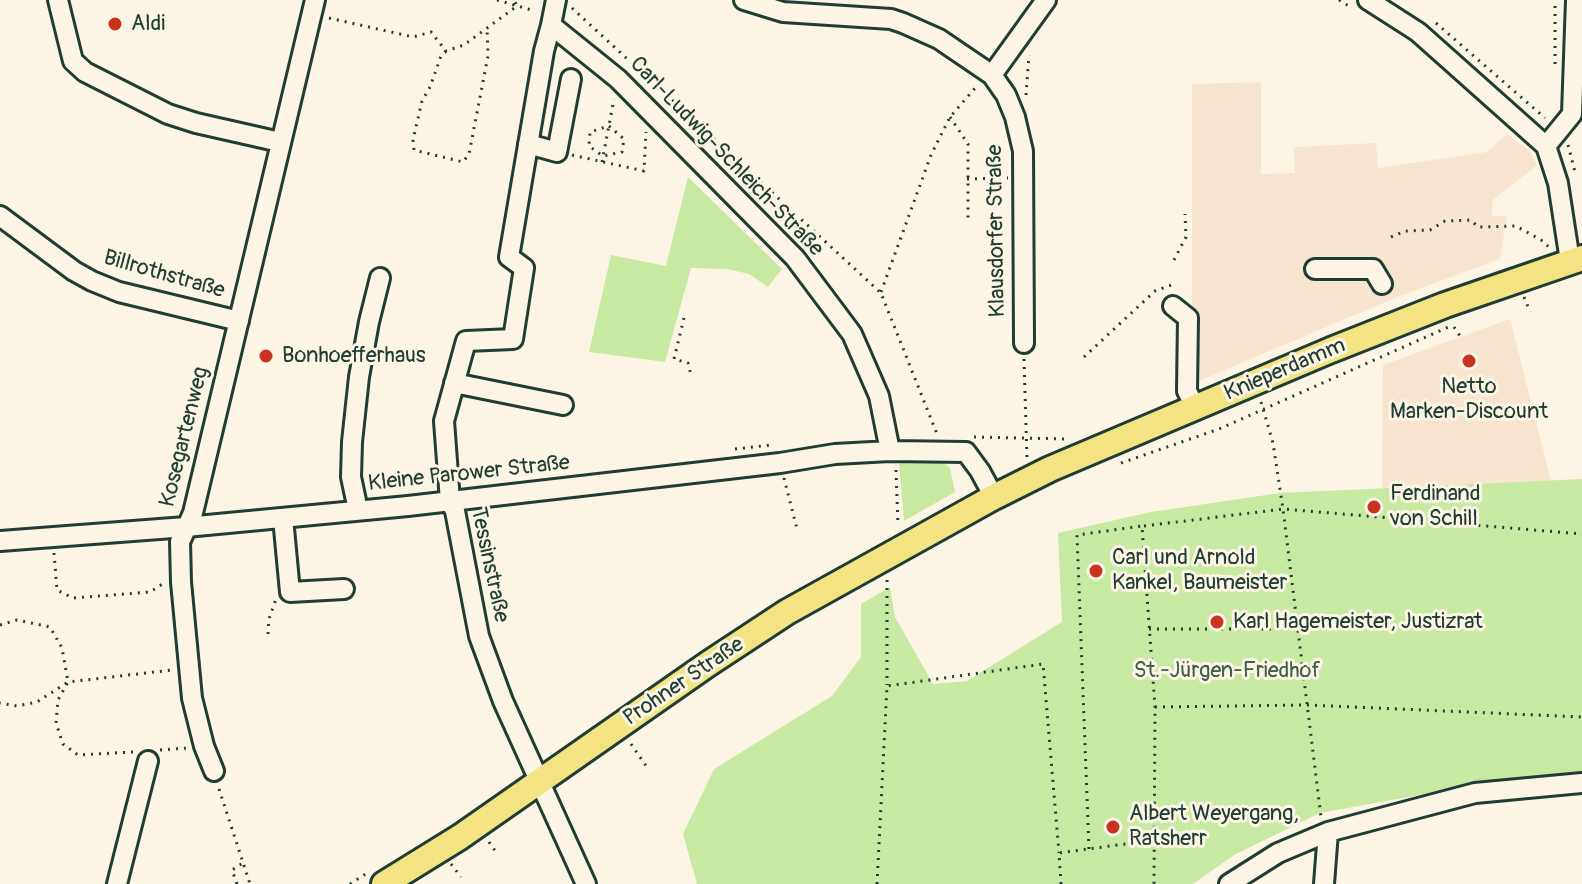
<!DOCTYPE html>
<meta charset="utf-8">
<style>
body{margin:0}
canvas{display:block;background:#fcf5e5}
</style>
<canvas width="1582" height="884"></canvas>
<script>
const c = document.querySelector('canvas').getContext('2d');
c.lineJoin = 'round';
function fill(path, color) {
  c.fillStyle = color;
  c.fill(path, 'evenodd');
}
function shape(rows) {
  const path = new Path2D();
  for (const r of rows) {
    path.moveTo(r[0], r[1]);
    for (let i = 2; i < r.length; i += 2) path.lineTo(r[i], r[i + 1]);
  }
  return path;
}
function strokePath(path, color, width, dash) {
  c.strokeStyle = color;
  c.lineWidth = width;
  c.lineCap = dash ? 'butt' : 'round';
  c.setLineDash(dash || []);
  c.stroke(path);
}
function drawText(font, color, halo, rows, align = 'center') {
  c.font = font + ' Pangolin,sans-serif';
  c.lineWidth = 6;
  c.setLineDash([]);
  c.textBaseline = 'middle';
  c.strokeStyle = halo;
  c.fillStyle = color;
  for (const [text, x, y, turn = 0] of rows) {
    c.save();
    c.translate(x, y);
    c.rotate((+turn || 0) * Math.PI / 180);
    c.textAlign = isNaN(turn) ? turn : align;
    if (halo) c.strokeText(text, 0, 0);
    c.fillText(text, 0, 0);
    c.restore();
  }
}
fill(shape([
 [1261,82,1261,174,1295,173,1294,147,1376,143,1378,168,1487,152,1507,134,1530,151,1537,165,1493,200,1492,216,1507,216,1500,259,1397,297,1192,384,1192,84],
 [1510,319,1551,481,1382,488,1383,365]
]), '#f8e5cf');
fill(shape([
 [688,177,782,269,768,287,749,274,727,269,691,268,665,362,589,352,611,255,666,266],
 [899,462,944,463,950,468,955,492,904,521],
 [1582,479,1582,774,1475,785,1320,813,1234,855,1193,884,697,884,683,834,714,769,832,696,861,657,861,604,890,587,895,617,933,684,967,681,1062,622,1058,533,1151,512,1280,493]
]), '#c7e9a2');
const minor = shape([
 [58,0,73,61,85,72,168,114,196,123,280,142],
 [556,0,551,25,618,79,795,258,852,334,879,396,890,451],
 [744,0,783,12,891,19,903,23,939,39,992,75,1006,95,1015,117,1023,151,1024,343],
 [1368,0,1418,32,1546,146,1558,183,1570,261],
 [551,25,544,51,509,257,524,268,513,339,466,341,444,421,450,501,455,511,479,636,503,701,586,884],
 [992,75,1046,0],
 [528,144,557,152,571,79],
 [1546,146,1572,114,1576,0],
 [0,216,74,271,92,281,119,292,239,321],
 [1315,269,1373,269,1382,284],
 [1173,306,1188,318,1187,391,1195,407],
 [454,383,563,405],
 [358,510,351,477,352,442,359,377,369,322,380,278],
 [283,518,290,592,344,589],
 [0,541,186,527,408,506,780,463,835,454,890,451,966,452,980,471,994,497],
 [214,771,204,746,192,698,181,582,180,542,193,513,315,0],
 [117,884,148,761],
 [1229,884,1278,853,1328,832,1475,793,1582,783],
 [1324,884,1328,832]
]);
const major = shape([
 [384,884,460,837,708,664,787,612,994,497,1050,469,1331,350,1445,305,1582,258]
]);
strokePath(minor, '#1f3d34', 24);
strokePath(major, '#1f3d34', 30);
strokePath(shape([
 [497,0,535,11],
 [1339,0,1352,8],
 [572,8,881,293,937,434],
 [329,18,413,37,431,32,446,51,464,45,517,6,514,0],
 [1436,23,1545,118],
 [446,51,441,56,430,87,422,101,413,140,414,150,463,162,469,154,488,56,487,28],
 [1555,64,1555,0],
 [1026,95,1029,55],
 [950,117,968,144,968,220],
 [609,126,624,139,622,152,603,156,589,146,590,132,609,126],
 [1568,145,1575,172],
 [572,155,644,171,646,132],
 [602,162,614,99],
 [967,179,1008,178],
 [1391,237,1405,231,1430,230,1445,221,1471,220,1478,227,1516,226,1541,240,1550,248],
 [1174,260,1186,237,1185,214],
 [881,292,931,155,950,117,976,87],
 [1524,297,1530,312],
 [684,318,674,359,688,363,691,375],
 [1454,327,1460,336],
 [1084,357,1155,291,1174,284],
 [1024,359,1027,459],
 [1261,402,1273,443,1283,509,1321,817],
 [974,437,1067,439],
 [735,449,771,445],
 [1121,463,1219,429,1453,325],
 [896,470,898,526],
 [784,478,797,529],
 [1144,526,1283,509,1582,534],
 [54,553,57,590,73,598,150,592,164,583],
 [887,580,887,685],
 [0,625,17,620,50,627,62,648,68,682,37,702,17,706,0,703],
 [1149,629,1300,629],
 [268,634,269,619,276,599],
 [1155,707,1308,705,1582,717],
 [631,744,649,770],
 [160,750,188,748],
 [133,752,78,755,63,744,56,723,58,700,68,682,172,670],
 [219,789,250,884],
 [489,842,496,852],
 [1089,849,1077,535,1142,526,1155,707,1154,884],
 [451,864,461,877],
 [237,884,232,870,243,863],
 [350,884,367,873],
 [877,884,887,686,1043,664,1059,853],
 [1061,884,1059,853,1154,840]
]), '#1f3d34', 3, [2, 6]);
strokePath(minor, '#fcf5e5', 18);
strokePath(major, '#f4e382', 24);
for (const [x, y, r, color] of [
 [115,24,8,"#c8321e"],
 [266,356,8,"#c8321e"],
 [1469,361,8,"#c8321e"],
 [1374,507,8,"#c8321e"],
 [1096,571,8,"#c8321e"],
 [1217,622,8,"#c8321e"],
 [1113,827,8,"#c8321e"]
]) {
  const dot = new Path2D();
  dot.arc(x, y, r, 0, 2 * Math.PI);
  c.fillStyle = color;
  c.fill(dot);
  strokePath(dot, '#fcf5e5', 3);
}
drawText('22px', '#1f3d34', '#fcf5e5', [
 ["Aldi",131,24],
 ["Bonhoefferhaus",282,356],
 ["Netto",1469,387,"center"],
 ["Marken-Discount",1469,412,"center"],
 ["Ferdinand",1390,494],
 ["von Schill",1390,519],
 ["Carl und Arnold",1112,558],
 ["Kankel, Baumeister",1112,583],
 ["Karl Hagemeister, Justizrat",1233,622],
 ["Albert Weyergang,",1129,814],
 ["Ratsherr",1129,839]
], 'left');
drawText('22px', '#1f3d34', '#fcf5e5', [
 ["Carl-Ludwig-Schleich-Straße",726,157,46],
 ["Klausdorfer Straße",997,231,-91],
 ["Billrothstraße",164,275,16],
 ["Knieperdamm",1285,370,-23],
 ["Kosegartenweg",185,437,-76],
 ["Kleine Parower Straße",469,474,-6],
 ["Tessinstraße",489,565,78],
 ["Prohner Straße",684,682,-34]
]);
drawText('22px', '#415f4a', '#fcf5e5', [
 ["St.-Jürgen-Friedhof",1227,671]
]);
</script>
